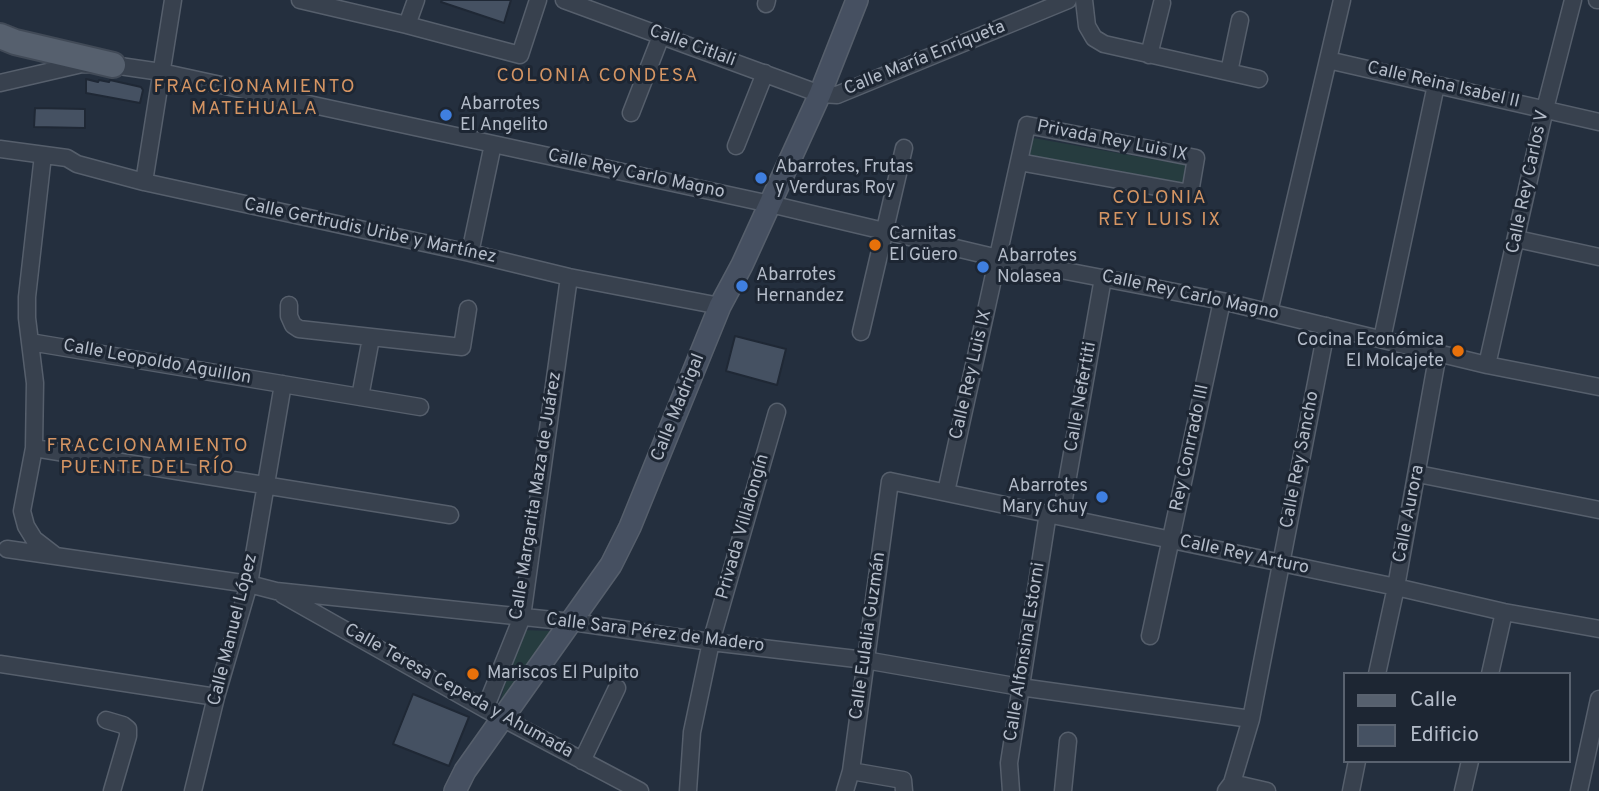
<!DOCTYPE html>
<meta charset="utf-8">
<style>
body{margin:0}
#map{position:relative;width:1599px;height:791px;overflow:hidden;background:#242f3e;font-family:Overpass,sans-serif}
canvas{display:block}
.legend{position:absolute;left:1343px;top:672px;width:228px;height:91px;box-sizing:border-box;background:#1d2633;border:2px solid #59626f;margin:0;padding:9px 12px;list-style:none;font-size:21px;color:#b4bcc9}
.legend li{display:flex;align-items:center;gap:14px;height:35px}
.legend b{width:35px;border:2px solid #59626f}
</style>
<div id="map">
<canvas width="1599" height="791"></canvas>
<ul class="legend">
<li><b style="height:9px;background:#56606e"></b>Calle</li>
<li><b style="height:19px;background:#455162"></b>Edificio</li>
</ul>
</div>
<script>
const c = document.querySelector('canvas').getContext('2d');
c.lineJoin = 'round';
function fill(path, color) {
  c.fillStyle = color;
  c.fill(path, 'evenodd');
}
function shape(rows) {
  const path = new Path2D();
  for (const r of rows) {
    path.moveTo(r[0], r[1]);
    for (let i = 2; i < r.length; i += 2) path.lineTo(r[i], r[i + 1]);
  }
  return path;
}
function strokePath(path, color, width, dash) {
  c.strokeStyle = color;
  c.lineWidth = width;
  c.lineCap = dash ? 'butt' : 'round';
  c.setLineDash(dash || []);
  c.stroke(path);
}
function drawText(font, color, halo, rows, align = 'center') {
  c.font = font + ' Overpass,sans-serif';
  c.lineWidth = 6;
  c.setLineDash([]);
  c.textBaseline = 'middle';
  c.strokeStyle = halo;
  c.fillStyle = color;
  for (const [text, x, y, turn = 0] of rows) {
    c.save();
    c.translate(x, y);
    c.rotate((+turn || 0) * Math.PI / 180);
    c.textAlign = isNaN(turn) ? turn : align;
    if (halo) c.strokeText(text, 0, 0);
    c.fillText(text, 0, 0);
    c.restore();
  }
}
fill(shape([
 [1028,137,1185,165,1184,184,1024,158],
 [521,630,553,631,498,709]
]), '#263c3f');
const building = shape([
 [442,0,511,0,504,23,441,2,442,0],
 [86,79,98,82,99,80,109,82,110,80,141,87,143,90,140,103,86,93,86,79],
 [35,108,85,109,85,128,34,127,35,108],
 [735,336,786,349,777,385,726,371,735,336],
 [413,694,469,717,449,766,393,744,413,694]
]);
fill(building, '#455162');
strokePath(building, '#1f2835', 2);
const street = shape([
 [300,0,407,25,520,55,538,0],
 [564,0,820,94,837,95,1068,0],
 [1084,0,1087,26,1094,38,1104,44,1259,79],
 [1597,0,1599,0],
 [766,4,767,0],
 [407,25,416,0],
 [1149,55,1162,3],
 [1328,60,1599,122],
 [1229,72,1240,20],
 [0,83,82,64,113,65,161,72,770,204,998,258,1222,301,1487,365,1599,387],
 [631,113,661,36],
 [736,146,765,73],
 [0,149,67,158,77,164,144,182,470,253,569,277,720,306],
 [43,155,27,297,27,318,35,383,34,448,22,511,26,526,34,539,56,556],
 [144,182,173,0],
 [1517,239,1599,257],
 [470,253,493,144],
 [289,305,289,316,293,325,299,329,462,347,468,309],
 [1269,312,1342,0],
 [861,332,904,148],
 [1382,339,1436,85],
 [30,342,420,407],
 [1487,365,1545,109,1573,0],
 [360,397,371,338],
 [34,448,450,515],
 [1418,474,1599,510],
 [946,492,1027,125,1196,158,1190,193,1019,162],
 [1061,516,1103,278],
 [7,549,249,584,276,591,572,622,711,642,865,660,1020,687,1251,719],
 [283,595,485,709,640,791],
 [1150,636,1222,301],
 [0,664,216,697],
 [1377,674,1396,587,1438,353],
 [1490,674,1504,612],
 [485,709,522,617,569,277],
 [106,720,123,725,128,729,128,736,112,791],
 [582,761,617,688],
 [851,771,903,780,904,791],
 [1232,783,1267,791],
 [193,791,216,697,249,584,283,384],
 [688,791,692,732,711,642,777,412],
 [845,791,851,771,890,481,1396,587,1504,612,1599,629],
 [1011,791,1009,763,1048,513],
 [1063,791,1068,741],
 [1226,791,1232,783,1251,719,1327,326],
 [1351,791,1357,761],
 [1463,791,1470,761],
 [1579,791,1599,699]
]);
const secondary = shape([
 [455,791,465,771,611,565,630,527,720,306,742,265,820,94,857,0]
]);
const primary = shape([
 [0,36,15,42,113,65]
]);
strokePath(street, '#565f6c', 19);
strokePath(secondary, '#565f6c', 24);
strokePath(primary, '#414a57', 28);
strokePath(street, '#38414e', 16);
strokePath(secondary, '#465061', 21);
strokePath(primary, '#56606e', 24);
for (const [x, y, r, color] of [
 [446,115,7,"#3f7fe0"],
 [761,178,7,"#3f7fe0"],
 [875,245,7,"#e8710a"],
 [983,267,7,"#3f7fe0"],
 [742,286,7,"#3f7fe0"],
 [1458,351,7,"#e8710a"],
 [1102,497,7,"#3f7fe0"],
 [473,674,7,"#e8710a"]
]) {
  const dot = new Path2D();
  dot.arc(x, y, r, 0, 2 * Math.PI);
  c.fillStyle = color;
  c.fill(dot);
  strokePath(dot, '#1d2633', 2.5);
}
drawText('18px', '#b4bcc9', '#1d2633', [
 ["Calle Citlali",692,47,20],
 ["Calle María Enriqueta",925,59,-22],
 ["Calle Reina Isabel II",1443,86,13],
 ["Privada Rey Luis IX",1112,142,11],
 ["Calle Rey Carlo Magno",636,175,12],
 ["Calle Rey Carlos V",1529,182,-78],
 ["Calle Gertrudis Uribe y Martínez",370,232,12],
 ["Calle Rey Carlo Magno",1190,296,12],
 ["Calle Leopoldo Aguillon",157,363,10],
 ["Calle Rey Luis IX",972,375,-77],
 ["Calle Nefertiti",1082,397,-80],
 ["Calle Madrigal",679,408,-68],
 ["Rey Conrrado III",1191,448,-78],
 ["Calle Rey Sancho",1301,460,-79],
 ["Calle Margarita Maza de Juárez",537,496,-81],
 ["Calle Aurora",1410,514,-79],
 ["Privada Villalongín",744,527,-74],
 ["Calle Rey Arturo",1244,556,12],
 ["Calle Manuel López",234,630,-76],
 ["Calle Sara Pérez de Madero",655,634,7],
 ["Calle Eulalia Guzmán",869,636,-82],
 ["Calle Alfonsina Estorni",1026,652,-81],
 ["Calle Teresa Cepeda y Ahumada",458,692,29]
]);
drawText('18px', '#b4bcc9', '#1d2633', [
 ["Abarrotes",460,105],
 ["El Angelito",460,126],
 ["Abarrotes, Frutas",775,168],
 ["y Verduras Roy",775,189],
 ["Carnitas",889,235],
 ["El Güero",889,256],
 ["Abarrotes",997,257],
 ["Nolasea",997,278],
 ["Abarrotes",756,276],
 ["Hernandez",756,297],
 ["Cocina Económica",1444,341,"right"],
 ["El Molcajete",1444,362,"right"],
 ["Abarrotes",1088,487,"right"],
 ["Mary Chuy",1088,508,"right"],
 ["Mariscos El Pulpito",487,674]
], 'left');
c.letterSpacing = '2px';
drawText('19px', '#d59563', '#1d2633', [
 ["COLONIA CONDESA",598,77],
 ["FRACCIONAMIENTO",255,88],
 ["MATEHUALA",255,110],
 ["COLONIA",1160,199],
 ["REY LUIS IX",1160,221],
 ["FRACCIONAMIENTO",148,447],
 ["PUENTE DEL RÍO",148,469]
]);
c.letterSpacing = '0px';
</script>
